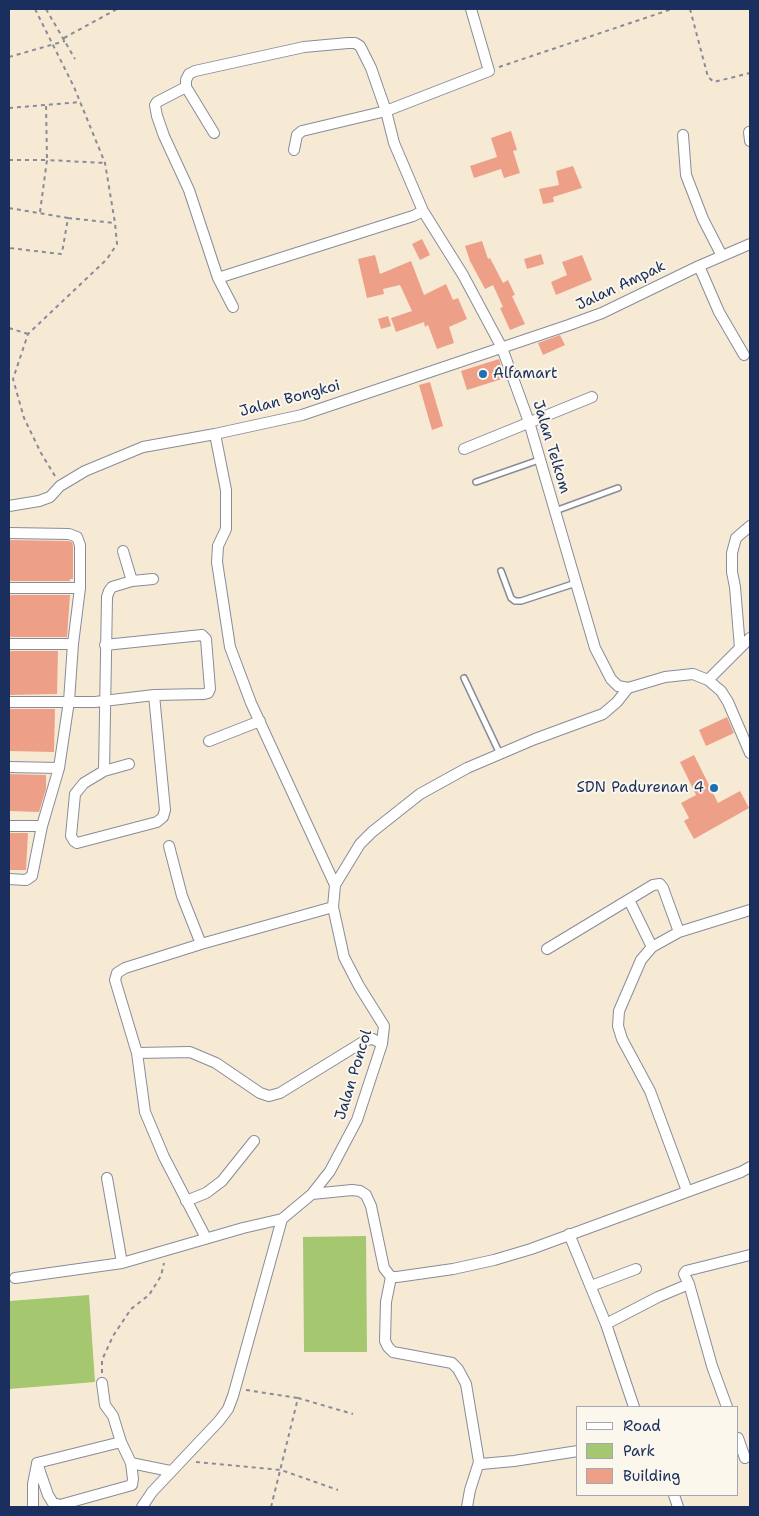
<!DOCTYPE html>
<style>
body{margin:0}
#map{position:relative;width:759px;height:1516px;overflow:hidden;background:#f6ead5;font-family:"Shantell Sans",sans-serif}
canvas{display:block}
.frame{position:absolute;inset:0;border:10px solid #1b2f5e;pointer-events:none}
.legend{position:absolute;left:576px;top:1406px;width:162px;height:90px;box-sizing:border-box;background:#fbf7ec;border:1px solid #a1a7b3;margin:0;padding:6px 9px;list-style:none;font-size:15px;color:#1b2f5e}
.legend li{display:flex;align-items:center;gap:10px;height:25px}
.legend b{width:25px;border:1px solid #a1a7b3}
</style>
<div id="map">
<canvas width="759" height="1516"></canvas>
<div class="frame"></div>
<ul class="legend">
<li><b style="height:6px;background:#fff"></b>Road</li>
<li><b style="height:14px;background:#a4c770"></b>Park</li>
<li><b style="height:14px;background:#ee9f88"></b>Building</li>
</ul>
</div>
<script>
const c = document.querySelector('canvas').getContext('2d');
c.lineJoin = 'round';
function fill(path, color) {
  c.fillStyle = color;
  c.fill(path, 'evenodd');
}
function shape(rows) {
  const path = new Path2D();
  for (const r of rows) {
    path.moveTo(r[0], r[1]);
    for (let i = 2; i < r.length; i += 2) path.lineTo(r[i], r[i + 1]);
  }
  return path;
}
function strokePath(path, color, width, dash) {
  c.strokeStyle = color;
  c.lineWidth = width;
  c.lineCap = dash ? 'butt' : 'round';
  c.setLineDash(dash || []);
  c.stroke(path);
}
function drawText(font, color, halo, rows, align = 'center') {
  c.font = font + ' "Shantell Sans",sans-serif';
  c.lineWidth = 4;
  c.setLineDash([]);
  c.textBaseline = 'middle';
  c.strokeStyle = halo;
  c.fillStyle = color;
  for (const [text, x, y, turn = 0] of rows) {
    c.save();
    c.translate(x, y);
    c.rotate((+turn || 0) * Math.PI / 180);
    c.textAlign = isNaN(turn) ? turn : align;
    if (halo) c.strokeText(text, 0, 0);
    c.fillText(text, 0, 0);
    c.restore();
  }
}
fill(shape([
 [366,1236,367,1352,304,1352,303,1237],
 [89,1295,95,1382,9,1389,9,1301]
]), '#a4c770');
fill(shape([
 [511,131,517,150,513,151,520,173,504,178,501,169,474,178,470,166,497,157,491,138],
 [573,166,582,188,553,197,554,202,543,204,539,189,559,185,556,171],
 [422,239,430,255,420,260,412,244],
 [482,241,488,259,490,258,503,283,508,280,515,295,512,296,525,324,510,330,500,308,503,307,493,285,485,289,470,261,465,246],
 [541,254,544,264,527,269,524,259],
 [375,255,380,274,411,261,424,295,446,284,453,300,458,298,467,319,449,327,454,343,437,349,428,325,425,327,424,322,396,332,391,318,412,311,400,285,383,289,384,294,367,298,358,259],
 [582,255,592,280,556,295,551,282,567,275,562,262],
 [388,316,391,326,381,329,378,319],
 [560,335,565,345,543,355,538,343],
 [499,359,505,378,467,390,461,371],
 [430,382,443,426,432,430,419,385],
 [9,540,68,541,72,542,73,546,73,579,70,579,70,581,9,581],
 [9,595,70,595,67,637,9,637],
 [9,651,58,651,57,694,9,695],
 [9,709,55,709,54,752,9,751],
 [727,717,734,733,706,746,699,730],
 [694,755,718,803,740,791,749,808,694,839,684,821,689,818,681,803,696,795,680,762],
 [9,774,46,775,46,789,39,812,9,811],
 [9,833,28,833,26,870,9,870]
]), '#ee9f88');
const service = shape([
 [476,482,539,460],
 [555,511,618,488],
 [501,571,511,598,515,601,521,601,576,583],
 [464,678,500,754]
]);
const minor = shape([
 [471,9,489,71,386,111,394,143,423,211,463,275,502,348,529,422,595,648,611,679,618,686,628,688,665,677,693,674,708,680,721,691,728,702,750,753],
 [186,87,157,102,155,105,157,116,164,136,189,190,218,278,233,307],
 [749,132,750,141],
 [214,133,186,87,186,80,189,74,195,71,304,47,348,43,355,43,360,46,371,68,386,111,302,131,297,135,294,150],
 [683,135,686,175,703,219,722,256],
 [699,266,719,312,744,355],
 [218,278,413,216,423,211],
 [215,434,226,490,226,529,218,546,217,562,230,647,251,703,335,885],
 [464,449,592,397],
 [9,506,39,501,50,497,60,486,85,471,143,447,215,434,302,415,569,325,602,313,699,266,750,244],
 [9,533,69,534,77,537,80,545,80,588,73,644,69,701,59,768,42,826,32,876,26,880,9,879],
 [123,551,132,581],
 [9,588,80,588],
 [9,644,73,644],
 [740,648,735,587,732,572,732,553,736,538,750,526],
 [708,680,750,638],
 [9,702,95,702,154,695,204,694,208,693,210,689,206,639,202,635,105,645],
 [209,741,260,721],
 [129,764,104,771,84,783,79,789,75,794,71,836,74,841,77,843,157,822,163,817,165,810,154,695],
 [9,767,59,768],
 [104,771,107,597,109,591,112,587,132,581,153,579],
 [9,826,42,826],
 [169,846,182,896,201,944],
 [629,900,652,947],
 [547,949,653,885,660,884,663,888,679,932],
 [137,1053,190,1052,216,1063,260,1093,269,1096,280,1093,366,1040,373,1039,382,1044],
 [107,1178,122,1263],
 [687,1191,650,1091,622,1039,618,1026,619,1011,641,960,652,947,679,932,750,910],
 [312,1194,352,1190,360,1191,366,1195,371,1206,384,1268,391,1277,397,1277,453,1269,494,1260,531,1249,741,1172,750,1167],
 [186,1201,206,1193,222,1181,254,1141],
 [569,1234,606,1324,634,1407],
 [206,1238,164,1157,145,1112,137,1053,115,980,117,973,125,968,201,944,333,907],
 [391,1277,386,1302,385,1341,388,1347,393,1352,452,1363,458,1369,466,1384,479,1462,470,1490,467,1507],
 [15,1278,122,1263,243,1228,282,1219],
 [591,1286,636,1269],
 [606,1324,658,1297,689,1284],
 [102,1383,105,1405,113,1416,121,1442,131,1463,170,1471],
 [727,1407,712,1366,689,1284,684,1274,686,1271,750,1255],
 [738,1438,745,1458],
 [479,1462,481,1464,514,1461,578,1451],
 [37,1463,48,1495,53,1503,60,1505,132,1485,133,1479,131,1463],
 [37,1463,121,1442],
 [674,1495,678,1507],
 [33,1507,33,1484,37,1464],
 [142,1507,152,1492,219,1421,228,1409,233,1396,282,1219,312,1194,330,1171,357,1120,382,1044,384,1026,359,986,344,957,333,907,335,885,360,844,372,832,420,794,467,768,535,739,603,714,617,702,628,688]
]);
strokePath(service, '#888c9a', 8);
strokePath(minor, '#888c9a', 12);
strokePath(shape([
 [35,9,74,87,105,163,115,223,117,244,107,259,28,334,13,379,24,418,41,453,55,476],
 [46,9,75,59],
 [690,9,708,77,714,82,750,73],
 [64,38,117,9],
 [9,57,65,41],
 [499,67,672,9],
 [9,108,81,102],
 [9,160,47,160,46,104],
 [9,208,68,218,62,253,61,254,9,248],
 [40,212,47,160,105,163],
 [68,218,115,223],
 [9,328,28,334],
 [102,1373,102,1360,113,1336,131,1309,149,1295,161,1276,164,1263],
 [246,1390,298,1398],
 [196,1462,281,1470,338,1490],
 [271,1507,298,1398,353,1414]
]), '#888c9a', 2, [4, 4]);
strokePath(service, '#fff', 5);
strokePath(minor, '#fff', 10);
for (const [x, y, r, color] of [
 [483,374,5,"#1f6fb2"],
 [714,788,5,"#1f6fb2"]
]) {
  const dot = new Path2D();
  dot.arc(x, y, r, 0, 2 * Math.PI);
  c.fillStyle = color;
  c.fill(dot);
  strokePath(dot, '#fbf7ec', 2);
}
drawText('15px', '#1b2f5e', '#fbf7ec', [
 ["Jalan Ampak",621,286,-25],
 ["Jalan Bongkoi",290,399,-15],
 ["Jalan Telkom",551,447,73],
 ["Jalan Poncol",354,1075,-73]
]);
drawText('15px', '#1b2f5e', '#fbf7ec', [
 ["Alfamart",493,374],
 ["SDN Padurenan 4",704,788,"right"]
], 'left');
</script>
